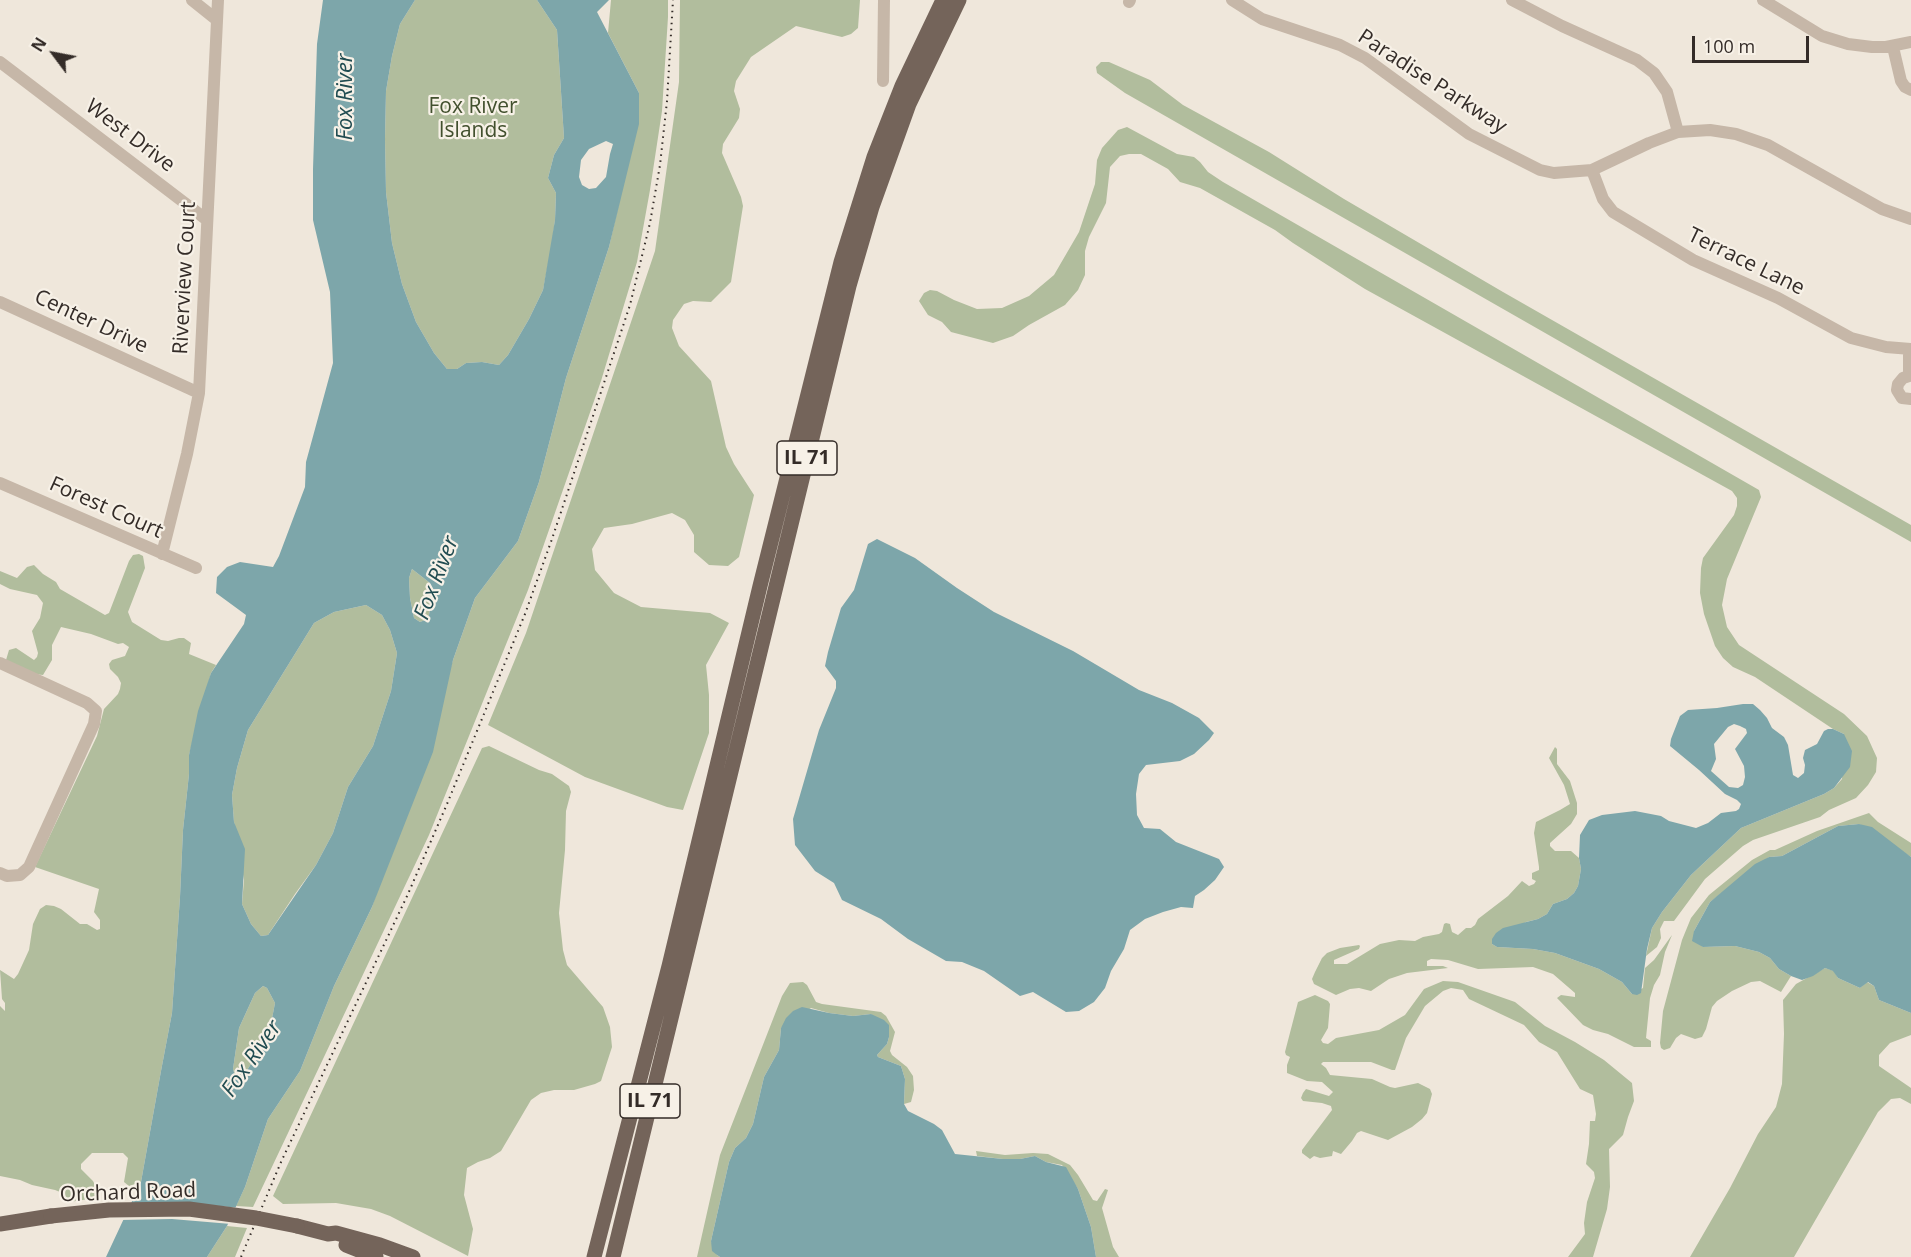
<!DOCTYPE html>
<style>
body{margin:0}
#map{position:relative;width:1911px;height:1257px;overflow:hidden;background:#efe7db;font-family:"Open Sans",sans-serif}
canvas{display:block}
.north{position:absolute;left:24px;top:24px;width:60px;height:60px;-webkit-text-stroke:4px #f7f1e7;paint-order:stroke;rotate:302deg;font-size:16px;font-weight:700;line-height:24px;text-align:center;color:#342c28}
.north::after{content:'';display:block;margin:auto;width:21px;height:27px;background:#342c28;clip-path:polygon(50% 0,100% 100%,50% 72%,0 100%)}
.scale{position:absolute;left:1692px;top:36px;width:117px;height:27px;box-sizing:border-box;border:3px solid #342c28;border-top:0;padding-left:8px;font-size:18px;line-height:21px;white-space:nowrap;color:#342c28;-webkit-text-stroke:4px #f7f1e7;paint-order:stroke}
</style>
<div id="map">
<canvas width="1911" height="1257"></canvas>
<div class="north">N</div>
<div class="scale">100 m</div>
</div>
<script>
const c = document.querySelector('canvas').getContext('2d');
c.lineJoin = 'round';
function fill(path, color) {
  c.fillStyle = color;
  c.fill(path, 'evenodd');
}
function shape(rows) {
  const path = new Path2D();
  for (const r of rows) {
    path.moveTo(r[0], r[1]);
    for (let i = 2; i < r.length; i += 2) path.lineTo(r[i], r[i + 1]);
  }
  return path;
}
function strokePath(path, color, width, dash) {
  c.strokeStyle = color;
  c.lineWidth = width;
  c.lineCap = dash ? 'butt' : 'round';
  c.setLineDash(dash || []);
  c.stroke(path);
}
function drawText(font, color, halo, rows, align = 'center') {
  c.font = font + ' "Open Sans",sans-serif';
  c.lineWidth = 4.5;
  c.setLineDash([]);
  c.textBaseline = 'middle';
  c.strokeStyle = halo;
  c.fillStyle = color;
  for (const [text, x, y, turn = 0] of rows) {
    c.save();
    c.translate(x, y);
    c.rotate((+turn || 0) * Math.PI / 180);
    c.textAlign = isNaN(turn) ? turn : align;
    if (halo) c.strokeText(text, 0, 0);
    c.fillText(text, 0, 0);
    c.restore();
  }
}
fill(shape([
 [415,0,537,0,557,30,564,138,554,155,548,178,556,193,555,220,552,244,543,290,529,319,508,355,499,365,482,362,466,363,457,369,447,369,434,353,416,322,402,284,392,243,386,192,385,139,386,91,392,56,400,24],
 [611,0,668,0,668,17,662,111,650,190,637,262,601,381,528,590,429,835,253,1207,236,1206,245,1187,268,1119,300,1071,334,986,372,907,453,660,475,598,518,541,539,482,566,378,609,247,621,194,639,93,608,33],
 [680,0,860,0,858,28,851,34,842,37,796,26,751,57,736,81,734,91,740,109,739,118,723,144,722,153,741,197,743,206,731,282,711,302,693,301,684,304,673,320,672,328,679,346,711,381,726,447,734,464,754,495,739,557,728,566,709,565,694,552,694,535,685,520,672,513,632,524,604,528,592,549,595,570,614,593,641,607,710,613,729,623,706,665,709,695,709,733,683,810,667,807,585,777,488,725,526,633,655,251,679,82],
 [1101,62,1109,62,1150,80,1183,105,1269,152,1344,199,1503,292,1911,525,1911,542,1125,93,1097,73,1096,67],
 [1127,127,1177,154,1194,157,1200,162,1208,172,1223,182,1759,490,1761,497,1727,579,1722,605,1727,627,1739,645,1844,714,1867,736,1877,758,1876,772,1868,785,1856,798,1829,810,1820,817,1753,840,1743,846,1705,879,1674,921,1664,921,1660,929,1661,938,1657,947,1646,956,1652,928,1662,912,1691,875,1741,828,1824,794,1834,788,1842,779,1844,734,1833,729,1755,677,1733,667,1723,658,1715,646,1704,614,1700,593,1701,568,1703,558,1734,515,1737,506,1737,498,1732,491,1365,289,1293,243,1275,230,1200,188,1180,182,1168,169,1141,154,1129,154,1120,156,1110,167,1106,203,1089,237,1085,251,1085,275,1078,290,1065,305,1029,325,1013,336,993,343,951,332,942,322,928,315,919,301,924,293,930,290,937,291,954,300,977,309,1002,308,1029,296,1054,275,1079,232,1095,184,1097,160,1102,148,1118,130],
 [139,554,143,556,145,568,128,612,132,622,161,640,168,641,179,638,184,638,191,643,189,654,216,665,211,673,189,755,189,774,183,830,180,897,172,1013,161,1071,141,1182,129,1186,124,1182,128,1158,123,1153,92,1153,81,1164,81,1169,93,1181,96,1187,96,1198,69,1202,60,1192,55,1190,32,1185,20,1180,0,1176,0,1006,5,1011,5,1003,2,999,0,970,14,979,18,974,29,950,33,924,40,909,46,905,54,906,61,909,80,924,87,924,97,930,100,929,100,920,94,912,99,889,35,867,97,736,104,709,118,694,120,689,121,683,118,677,110,669,109,664,112,660,125,656,129,647,123,643,118,644,91,634,61,627,52,645,52,660,43,675,35,674,6,660,9,650,16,648,34,660,37,657,38,653,32,631,40,618,43,603,37,595,10,589,0,584,0,571,17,578,27,567,34,565,43,574,56,582,60,589,105,615,109,613,129,561,133,555],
 [412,569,430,583,431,602,429,615,425,620,420,622,414,618,410,598,409,578],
 [366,605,382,615,390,630,397,653,391,691,373,746,348,787,333,833,316,865,295,894,268,935,261,936,251,924,242,904,244,880,234,822,232,795,237,768,248,730,314,623,334,612],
 [489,746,539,770,552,774,569,786,571,792,566,811,565,850,559,913,563,950,567,965,603,1007,610,1027,612,1047,601,1081,595,1084,574,1090,554,1090,541,1093,531,1100,501,1151,490,1158,478,1162,467,1168,464,1195,473,1229,468,1256,390,1216,371,1209,336,1203,283,1204,273,1196,482,748],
 [1555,747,1557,749,1557,764,1570,781,1577,803,1577,814,1571,824,1550,843,1550,846,1555,851,1571,851,1579,858,1581,869,1578,886,1574,893,1567,899,1553,904,1547,914,1538,919,1526,922,1492,944,1497,947,1533,949,1555,953,1599,969,1622,982,1632,994,1643,988,1645,968,1654,960,1672,935,1665,952,1660,975,1654,985,1650,998,1646,1038,1651,1041,1651,1047,1634,1047,1608,1034,1593,1030,1583,1025,1557,998,1561,995,1575,997,1575,993,1553,974,1533,967,1478,969,1448,960,1431,959,1427,961,1427,966,1443,966,1448,968,1407,973,1389,979,1371,991,1359,988,1350,989,1336,995,1314,984,1312,979,1315,972,1322,958,1327,953,1340,948,1359,945,1360,946,1359,949,1334,960,1334,964,1347,964,1380,944,1399,940,1415,941,1423,937,1439,934,1442,932,1444,924,1446,923,1450,924,1452,932,1458,935,1466,928,1471,928,1475,925,1478,919,1508,896,1522,881,1529,886,1534,884,1536,881,1532,879,1532,873,1539,870,1539,867,1534,833,1536,822,1560,810,1570,804,1564,785,1549,758],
 [1869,813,1878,822,1911,843,1911,857,1859,824,1838,826,1782,856,1769,857,1710,902,1694,931,1703,947,1735,946,1759,952,1770,958,1779,969,1791,976,1781,992,1760,981,1751,982,1732,991,1717,1001,1712,1007,1706,1029,1702,1037,1695,1039,1681,1034,1676,1038,1670,1048,1664,1050,1661,1048,1660,1043,1663,1011,1682,940,1691,918,1709,895,1752,860,1770,850,1775,850,1817,831],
 [1825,968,1834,971,1838,978,1860,988,1867,982,1874,986,1879,1000,1911,1013,1911,1035,1890,1043,1879,1055,1879,1066,1911,1088,1911,1104,1900,1098,1891,1099,1878,1112,1794,1257,1690,1257,1730,1188,1758,1134,1776,1107,1782,1084,1784,1034,1783,1000,1796,984],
 [1443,981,1458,982,1515,1002,1545,1026,1575,1042,1604,1060,1632,1083,1634,1101,1628,1117,1623,1135,1609,1149,1610,1187,1607,1209,1593,1257,1568,1257,1585,1234,1584,1223,1587,1202,1595,1178,1594,1172,1586,1164,1589,1144,1590,1121,1595,1121,1596,1114,1593,1095,1580,1089,1557,1052,1539,1042,1524,1025,1469,999,1463,990,1451,988,1443,991,1425,1006,1406,1038,1395,1070,1392,1070,1371,1062,1323,1062,1321,1064,1326,1068,1330,1075,1372,1079,1390,1087,1395,1088,1418,1083,1430,1089,1432,1094,1427,1113,1422,1119,1412,1127,1388,1140,1361,1131,1357,1133,1352,1141,1341,1154,1333,1151,1332,1156,1320,1158,1314,1156,1310,1159,1302,1153,1302,1150,1332,1110,1331,1106,1322,1103,1303,1101,1301,1098,1303,1093,1306,1089,1329,1096,1333,1092,1322,1082,1307,1081,1287,1073,1287,1065,1290,1057,1286,1055,1285,1052,1298,1002,1315,995,1328,1001,1330,1004,1328,1028,1321,1040,1323,1043,1328,1044,1336,1038,1379,1030,1405,1015,1424,989],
 [803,982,807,985,816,1002,822,1004,881,1012,886,1016,895,1032,890,1051,892,1055,907,1067,913,1076,914,1090,911,1102,904,1104,905,1079,901,1066,878,1057,877,1055,887,1044,889,1037,871,1014,853,1016,829,1013,811,1008,781,1028,779,1050,764,1077,753,1124,746,1138,735,1148,729,1162,711,1241,717,1255,720,1257,697,1257,720,1155,782,996,790,983],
 [263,986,267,988,275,1003,269,1034,246,1072,236,1080,233,1069,239,1028,255,993],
 [976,1151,1005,1155,1033,1153,1048,1154,1070,1165,1078,1175,1093,1200,1097,1201,1105,1189,1108,1190,1102,1208,1113,1247,1119,1257,1096,1257,1091,1227,1078,1189,1062,1165,1046,1162,1035,1156,1020,1159,1003,1159,977,1156],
 [227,1226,247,1228,235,1257,207,1257]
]), '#b1bd9d');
fill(shape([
 [323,0,415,0,400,24,392,56,386,91,385,139,386,192,392,243,402,284,416,322,434,353,447,369,457,369,466,363,482,362,499,365,508,355,529,319,543,290,555,220,556,193,548,178,554,155,564,138,557,30,537,0,609,0,597,12,639,93,639,124,609,247,566,378,539,482,518,541,475,598,453,660,433,752,372,907,334,986,300,1071,268,1119,245,1187,227,1226,207,1257,106,1257,141,1182,161,1071,172,1013,180,897,183,830,189,774,189,755,198,711,211,673,244,624,246,615,216,593,217,577,227,567,240,562,273,567,279,556,305,487,306,462,333,363,330,292,313,220,313,169,317,44],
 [606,141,613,144,610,154,606,177,596,188,589,189,582,185,579,177,581,160,589,149],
 [412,569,430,583,431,602,429,615,425,620,420,622,414,618,410,598,409,578],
 [366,605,382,615,390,630,397,653,391,691,373,746,348,787,333,833,316,865,268,935,261,936,251,924,242,904,245,849,234,822,232,795,237,768,248,730,314,623,334,612],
 [263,986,267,988,275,1003,269,1034,246,1072,236,1079,233,1069,239,1028,255,993],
 [877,539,915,558,957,588,994,612,1073,651,1139,690,1172,703,1199,718,1214,733,1209,740,1194,754,1180,761,1146,765,1139,774,1136,794,1137,815,1144,828,1160,829,1176,842,1219,859,1224,867,1215,880,1204,890,1195,896,1193,908,1181,907,1163,912,1145,919,1130,930,1124,949,1111,971,1105,988,1094,1002,1079,1011,1066,1012,1033,992,1020,996,984,971,962,962,946,961,908,939,881,919,842,900,834,883,815,871,795,845,793,819,819,730,836,688,836,681,825,666,828,652,841,608,854,590,868,544],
 [1743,704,1753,704,1760,710,1767,718,1772,728,1784,737,1788,745,1793,775,1798,778,1804,773,1805,765,1803,758,1805,750,1817,744,1824,731,1828,729,1833,729,1844,734,1852,751,1850,767,1834,788,1824,794,1741,828,1691,875,1662,912,1652,928,1647,949,1641,993,1637,995,1632,994,1622,982,1599,969,1555,953,1533,949,1497,947,1492,944,1492,939,1496,933,1503,928,1538,919,1547,914,1553,904,1567,899,1574,893,1578,886,1581,869,1579,858,1580,835,1589,820,1602,815,1635,811,1661,816,1669,821,1696,828,1708,823,1721,813,1736,811,1739,809,1741,804,1737,800,1725,794,1699,770,1670,746,1671,739,1680,716,1688,710,1717,708],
 [1734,724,1740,726,1746,729,1747,733,1735,749,1744,766,1745,777,1743,785,1738,788,1729,787,1711,771,1716,759,1714,744,1728,727],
 [1859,824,1872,827,1911,857,1911,1013,1879,1000,1874,986,1868,982,1860,988,1838,978,1833,971,1825,968,1813,976,1802,980,1791,976,1779,969,1770,958,1759,952,1735,946,1703,947,1692,941,1694,931,1710,902,1755,864,1769,857,1782,856,1838,826],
 [802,1007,829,1013,853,1016,871,1014,884,1020,889,1025,889,1037,887,1044,877,1055,878,1057,901,1066,905,1079,904,1104,908,1111,934,1124,942,1130,955,1154,1003,1159,1020,1159,1035,1156,1046,1162,1066,1167,1078,1189,1091,1227,1096,1257,720,1257,717,1255,712,1251,711,1241,729,1162,735,1148,746,1138,753,1124,764,1077,779,1050,781,1028,786,1018,793,1011]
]), '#7da6aa');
fill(shape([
 [128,1203,199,1204,239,1208,231,1224,172,1219,120,1220]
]), '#efe7db');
strokePath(shape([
 [192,0,217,20],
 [1232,0,1262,19,1340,45,1365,58,1469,134,1540,170,1554,173,1592,170,1649,143,1678,132,1710,130,1736,134,1768,145,1882,209,1911,219],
 [1512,0,1562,26,1637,60,1654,73,1667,92,1678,132],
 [1763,0,1822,36,1848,44,1872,47,1886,47,1911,42],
 [1129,2,1130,0],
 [1893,47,1901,81,1905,87,1911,90],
 [0,62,207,220],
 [883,81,884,0],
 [1592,170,1603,199,1613,212,1693,260,1778,298,1851,338,1886,347,1911,349],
 [0,302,199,393],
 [1909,376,1903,378,1898,384,1897,390,1902,398,1911,399],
 [1909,376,1909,350],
 [0,483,196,568],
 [162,554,187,454,199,393,218,0],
 [0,663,87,703,96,711,94,724,29,867,20,875,7,876,0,873]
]), '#c6b7a8', 12);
strokePath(shape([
 [0,1224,51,1216],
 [297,1226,328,1234,336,1233,380,1245,413,1257],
 [346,1245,376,1257],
 [594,1257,669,966,760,586,841,262,874,157,902,86,943,0],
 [613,1257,849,286,872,207,909,104,959,0]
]), '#74645a', 15);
strokePath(shape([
 [241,1257,281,1162,408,894,447,804,525,614,552,539,630,305,650,223,660,165,667,101,673,0]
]), '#342c28', 2, [1.5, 4.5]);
strokePath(shape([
 [51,1216,109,1210,189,1209,256,1218,297,1226]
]), '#74645a', 15);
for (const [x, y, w] of [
 [807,458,60],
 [650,1101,60]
]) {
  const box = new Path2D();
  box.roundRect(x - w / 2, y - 17, w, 34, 4.5);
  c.fillStyle = '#f7f1e7';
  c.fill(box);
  strokePath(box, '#342c28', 1.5);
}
drawText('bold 20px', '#342c28', null, [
 ["IL 71",807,458],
 ["IL 71",650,1101]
]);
drawText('21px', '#342c28', '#f7f1e7', [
 ["Paradise Parkway",1432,82,33],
 ["West Drive",130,136,37],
 ["Terrace Lane",1746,262,26],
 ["Riverview Court",185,278,-87],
 ["Center Drive",91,322,25],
 ["Forest Court",106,508,24],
 ["Orchard Road",128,1193,-2]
]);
drawText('21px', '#42502e', '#f7f1e7', [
 ["Fox River",473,107],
 ["Islands",473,131]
]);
drawText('italic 22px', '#214c51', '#f7f1e7', [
 ["Fox River",346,97,-90],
 ["Fox River",437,578,-69],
 ["Fox River",252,1059,-55]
]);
</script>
